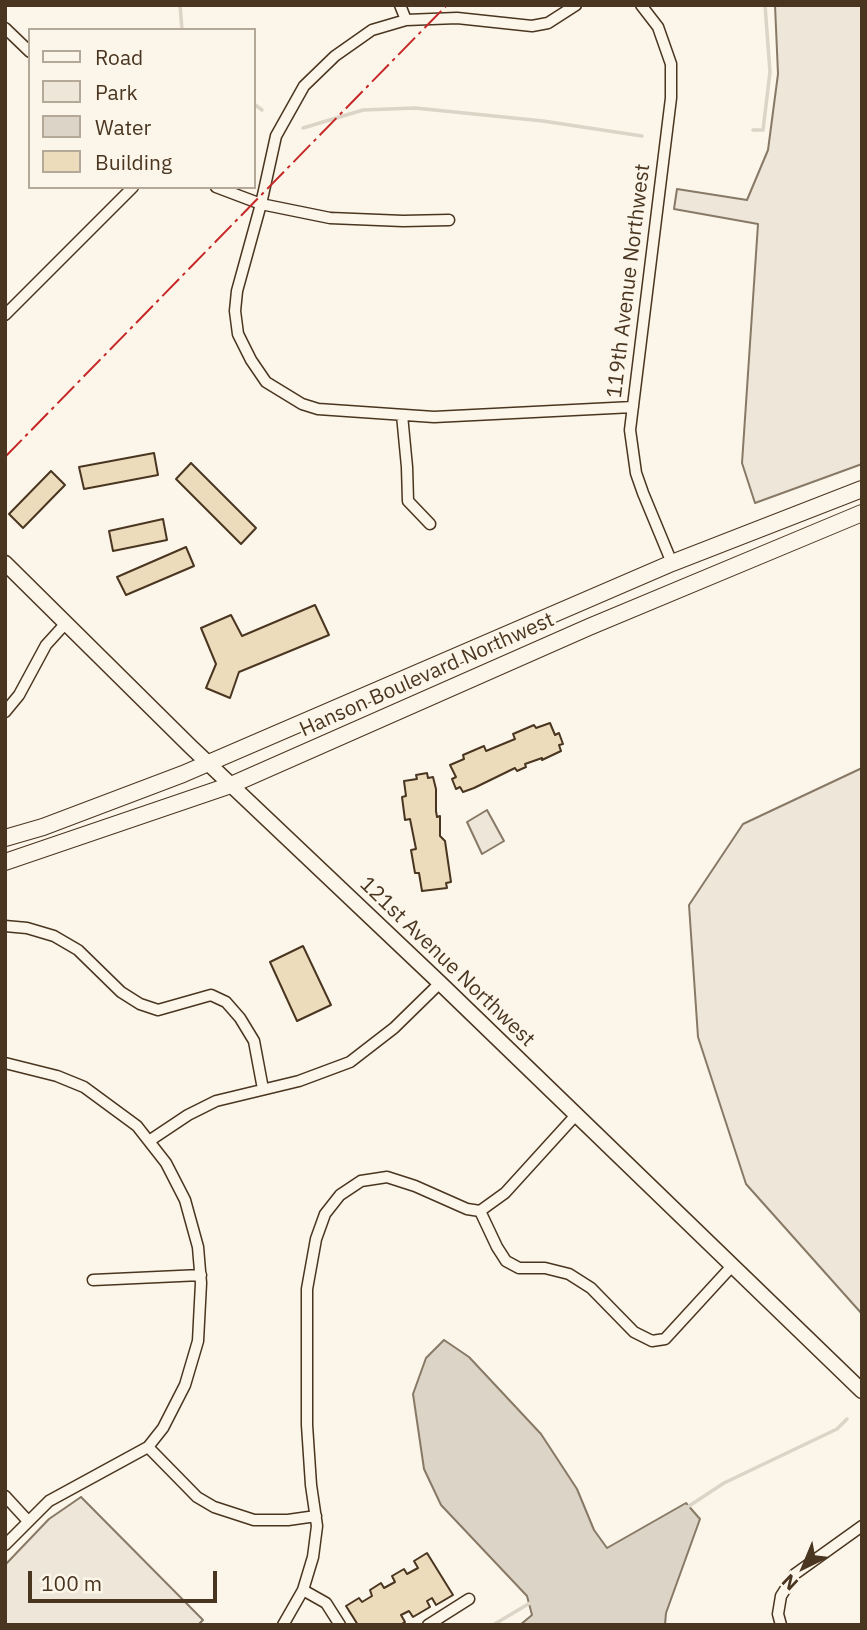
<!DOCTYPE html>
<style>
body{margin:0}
#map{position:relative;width:867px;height:1630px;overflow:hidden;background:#fbf6e9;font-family:"IBM Plex Sans",sans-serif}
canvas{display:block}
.frame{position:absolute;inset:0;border:7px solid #4a3520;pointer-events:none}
.legend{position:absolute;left:28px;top:28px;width:228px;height:161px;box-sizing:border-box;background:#fbf6e9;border:2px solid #b4a999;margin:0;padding:9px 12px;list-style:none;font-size:21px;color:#4a3520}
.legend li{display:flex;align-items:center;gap:14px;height:35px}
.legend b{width:35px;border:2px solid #b4a999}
.north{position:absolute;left:769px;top:1532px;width:70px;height:70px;-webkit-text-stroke:5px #fbf6e9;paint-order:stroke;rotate:223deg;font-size:19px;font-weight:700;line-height:28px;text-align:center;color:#4a3520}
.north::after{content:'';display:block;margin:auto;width:24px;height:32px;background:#4a3520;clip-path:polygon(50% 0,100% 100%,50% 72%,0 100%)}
.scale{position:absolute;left:28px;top:1571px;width:189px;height:32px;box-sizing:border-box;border:4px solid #4a3520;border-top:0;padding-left:9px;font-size:21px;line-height:24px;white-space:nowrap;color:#4a3520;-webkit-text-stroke:5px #fbf6e9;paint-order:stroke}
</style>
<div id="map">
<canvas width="867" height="1630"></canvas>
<div class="frame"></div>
<ul class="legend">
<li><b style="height:9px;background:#fbf6e9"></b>Road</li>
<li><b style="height:19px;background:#ede6d9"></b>Park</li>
<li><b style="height:19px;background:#dcd4c6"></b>Water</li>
<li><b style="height:19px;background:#ecdcbc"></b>Building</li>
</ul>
<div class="north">N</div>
<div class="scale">100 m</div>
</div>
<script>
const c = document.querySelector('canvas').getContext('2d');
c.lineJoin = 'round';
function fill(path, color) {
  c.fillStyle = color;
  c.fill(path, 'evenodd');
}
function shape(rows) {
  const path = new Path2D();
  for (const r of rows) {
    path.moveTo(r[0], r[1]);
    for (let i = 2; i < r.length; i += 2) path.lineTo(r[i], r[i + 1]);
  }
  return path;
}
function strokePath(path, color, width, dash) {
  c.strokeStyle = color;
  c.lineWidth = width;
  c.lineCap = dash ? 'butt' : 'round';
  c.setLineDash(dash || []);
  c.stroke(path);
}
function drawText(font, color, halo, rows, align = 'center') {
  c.font = font + ' "IBM Plex Sans",sans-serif';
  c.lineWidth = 5;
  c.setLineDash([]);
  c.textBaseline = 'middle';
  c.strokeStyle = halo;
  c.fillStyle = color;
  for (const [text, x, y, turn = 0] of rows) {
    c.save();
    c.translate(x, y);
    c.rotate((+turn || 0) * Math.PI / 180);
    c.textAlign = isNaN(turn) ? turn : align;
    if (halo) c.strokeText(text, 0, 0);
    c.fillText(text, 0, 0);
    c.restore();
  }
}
const green = shape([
 [775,5,862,5,862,464,755,503,742,463,758,224,674,209,677,189,747,200,768,150,778,74,775,5],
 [862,768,862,1314,746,1184,698,1037,689,905,743,824,862,768],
 [487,810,504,841,482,854,467,822,487,810],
 [81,1497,203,1620,198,1625,5,1625,5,1565,49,1519,81,1497]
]);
fill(green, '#ede6d9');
strokePath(green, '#887966', 2);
const water = shape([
 [444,1340,469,1357,541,1434,577,1489,594,1530,607,1548,686,1503,700,1519,666,1613,665,1625,520,1625,532,1615,527,1596,441,1505,424,1469,413,1394,426,1358,444,1340]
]);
fill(water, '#dcd4c6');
strokePath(water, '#887966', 2);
strokePath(shape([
 [180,5,182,30],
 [254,104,262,110],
 [303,128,363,110,415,108,543,121,642,136],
 [753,130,763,130,770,72,765,5],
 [686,1508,724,1483,837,1429,847,1419],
 [493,1625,530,1603]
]), '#dcd4c6', 3.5);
const building = shape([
 [154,453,158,475,84,489,79,467,154,453],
 [191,463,256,528,241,544,176,479,191,463],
 [51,471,65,485,23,528,9,514,51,471],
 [163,519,167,540,113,551,109,531,163,519],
 [186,547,194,566,126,595,117,577,186,547],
 [315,605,329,635,239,672,230,698,206,688,216,664,201,628,231,615,242,636,315,605],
 [550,723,555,735,559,733,563,744,559,745,561,751,542,760,542,758,525,764,526,767,517,771,515,768,474,788,463,792,460,787,456,789,452,779,456,777,450,765,464,759,463,755,484,746,486,751,515,739,513,734,534,725,536,728,550,723],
 [427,773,428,778,433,777,436,789,436,811,437,817,440,816,440,836,445,841,451,882,446,883,447,888,422,891,419,873,415,873,411,850,416,849,410,819,405,820,402,797,406,796,404,781,417,779,416,775,427,773],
 [303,946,331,1005,297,1021,270,962,303,946],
 [427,1553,453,1595,436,1605,432,1598,427,1601,430,1607,413,1617,409,1611,401,1615,405,1622,400,1625,358,1625,346,1606,359,1598,362,1602,372,1596,370,1590,381,1583,384,1588,395,1582,392,1576,404,1569,407,1574,418,1568,414,1561,427,1553]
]);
fill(building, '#ecdcbc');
strokePath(building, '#4a3520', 2);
const minor = shape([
 [400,5,406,20],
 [576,5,548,23,532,26,457,18,406,20,372,30,335,56,304,86,276,136,261,204,237,291,235,311,238,334,251,360,266,382,302,404,318,409,434,417,633,407],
 [641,5,658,27,671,64,671,98,630,430,636,473,643,493,672,563],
 [5,28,30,52],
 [216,187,261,204,330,218,403,221,449,220],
 [5,315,133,187],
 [402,415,407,467,408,501,430,524],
 [5,712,19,695,46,645,66,623],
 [5,926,27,928,54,936,78,950,121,992,140,1004,158,1010,211,995,226,1002,240,1018,254,1041,263,1089],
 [5,1063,57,1076,84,1087,137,1126,166,1163,185,1200,198,1247,201,1283,198,1341,185,1385,163,1428,148,1447,49,1501,5,1545],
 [149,1141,188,1115,216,1101,299,1081,350,1062,394,1028,440,983],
 [480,1211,497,1247,506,1261,519,1268,545,1268,569,1274,591,1288,634,1332,652,1341,665,1339,732,1266],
 [93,1280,201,1275],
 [148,1447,197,1497,214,1507,254,1520,288,1520,316,1516],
 [5,1496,28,1521],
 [303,1590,326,1603,340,1625],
 [283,1625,303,1590,313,1557,317,1526,311,1485,307,1425,307,1289,316,1239,325,1214,340,1195,361,1181,387,1177,415,1186,467,1209,480,1211,505,1193,575,1116],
 [428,1625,469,1599],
 [781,1625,778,1614,781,1596,795,1574,862,1526]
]);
const tertiary = shape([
 [5,563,191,747,440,983,862,1391]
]);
const secondary = shape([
 [5,838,43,827,183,774,672,563,862,489],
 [5,862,231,785,589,627,862,513]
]);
strokePath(minor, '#4a3520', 13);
strokePath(tertiary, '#4a3520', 17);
strokePath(secondary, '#4a3520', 18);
strokePath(minor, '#fbf6e9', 10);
strokePath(tertiary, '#fbf6e9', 14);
strokePath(secondary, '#fbf6e9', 16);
strokePath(shape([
 [5,457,447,5]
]), '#c62828', 2, [24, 5, 3.5, 5]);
drawText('21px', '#4a3520', '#fbf6e9', [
 ["119th Avenue Northwest",629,281,-83],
 ["Hanson Boulevard Northwest",427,675,-24],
 ["121st Avenue Northwest",447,962,44]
]);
</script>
